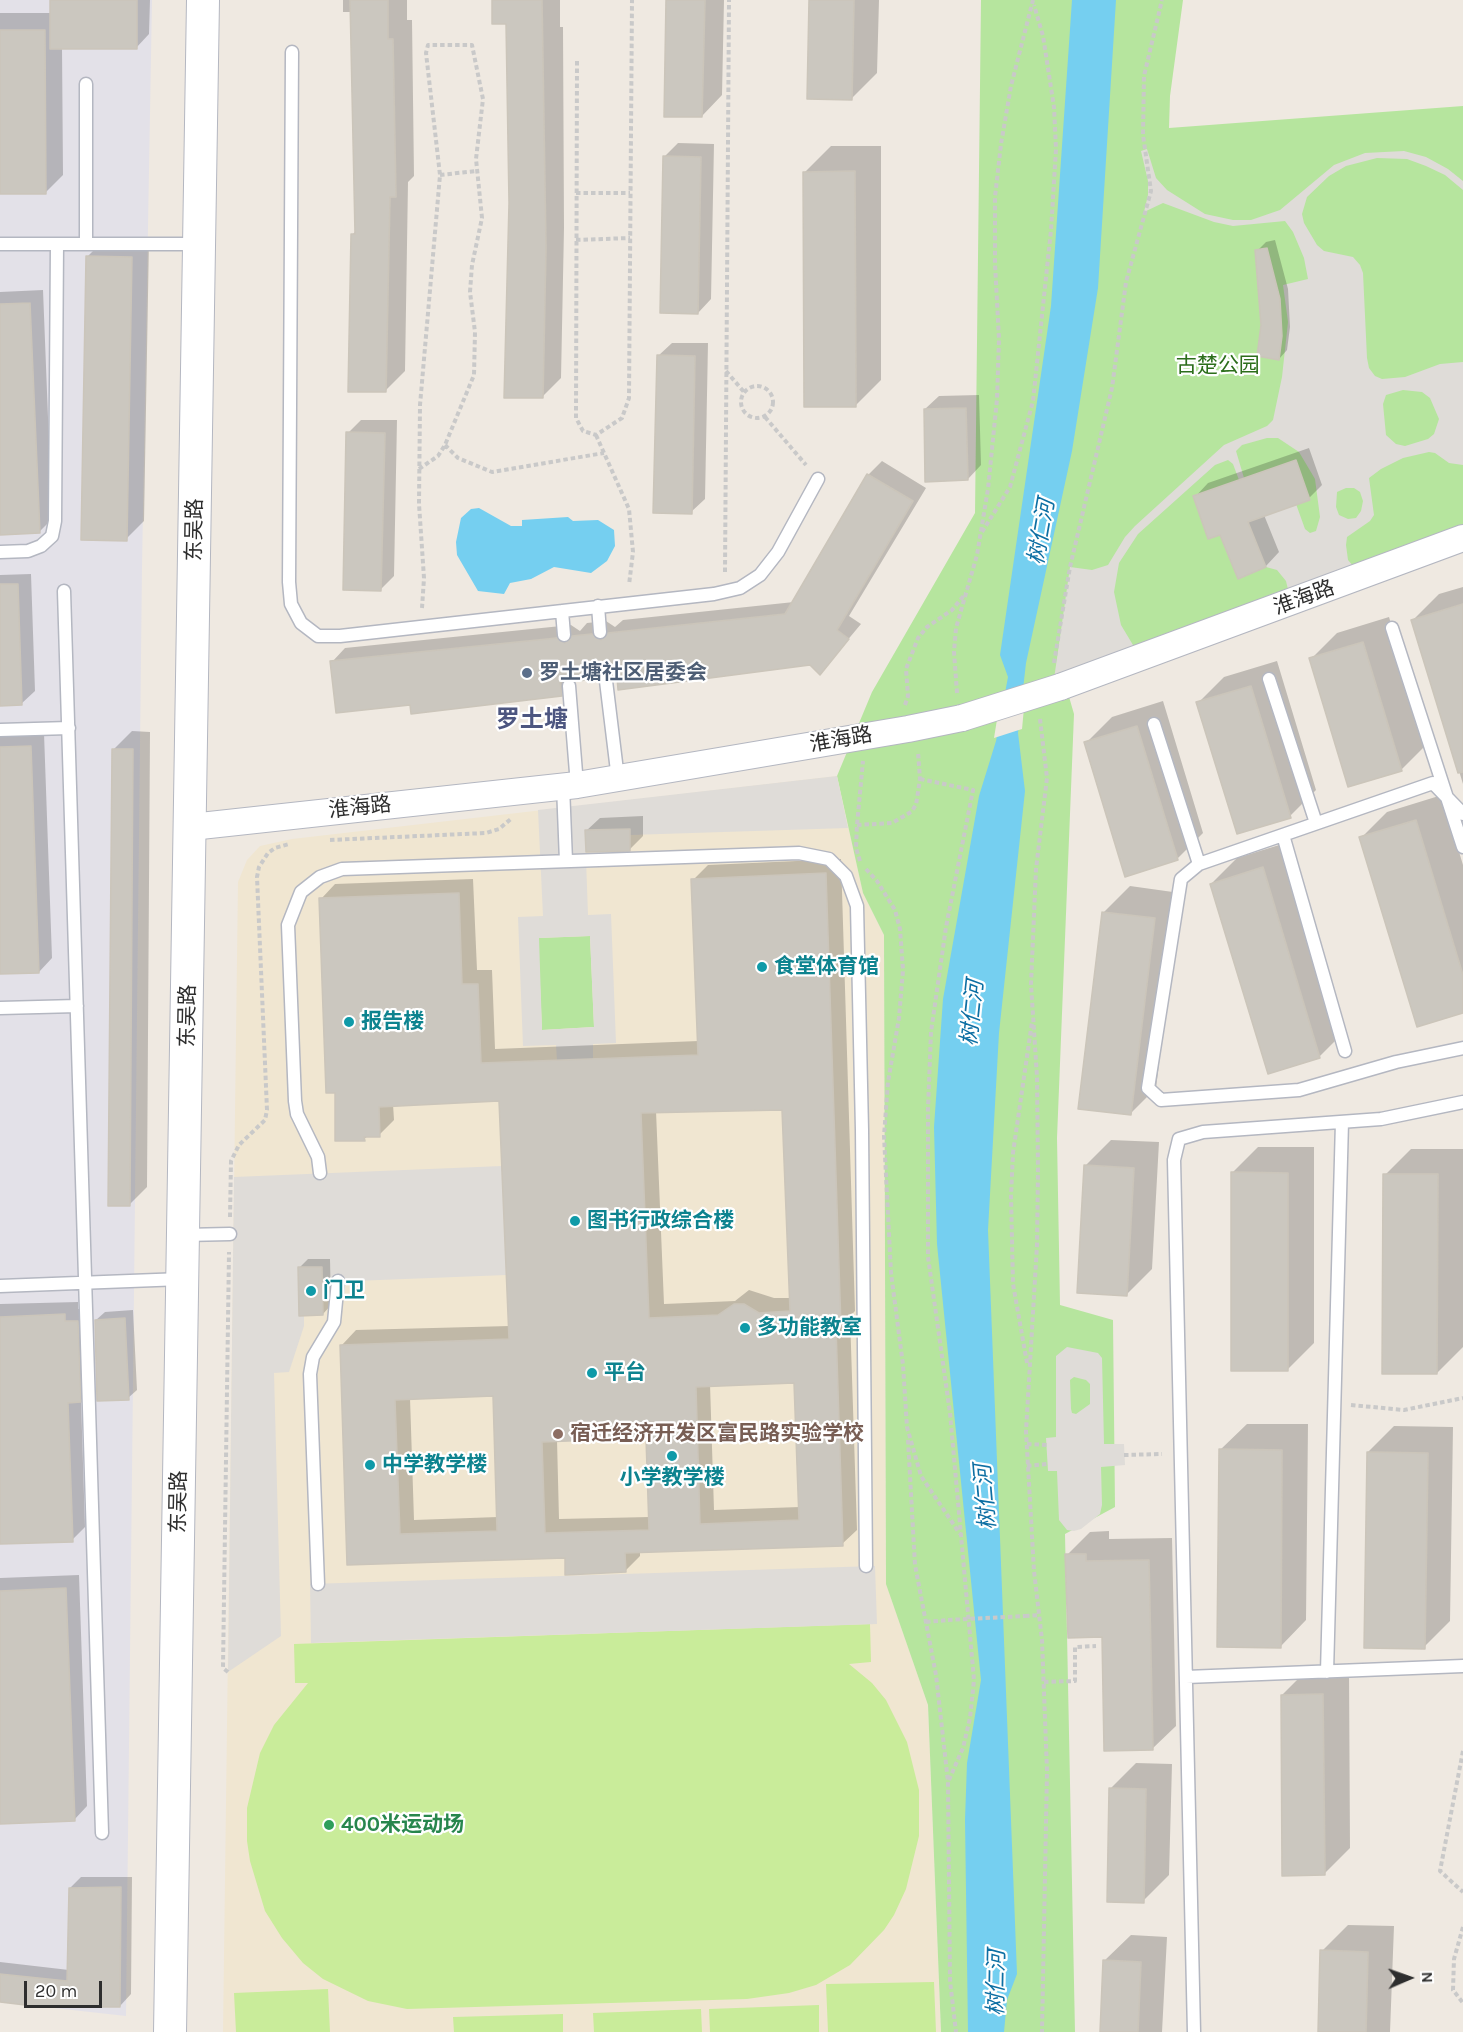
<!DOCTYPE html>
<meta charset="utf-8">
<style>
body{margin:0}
#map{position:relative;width:1463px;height:2032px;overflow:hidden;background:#efe9e1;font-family:Karla,sans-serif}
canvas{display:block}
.north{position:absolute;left:1379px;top:1948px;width:60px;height:60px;-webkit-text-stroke:4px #fff;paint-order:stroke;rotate:88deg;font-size:16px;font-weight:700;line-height:24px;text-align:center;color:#2e2e2e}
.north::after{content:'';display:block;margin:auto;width:21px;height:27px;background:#2e2e2e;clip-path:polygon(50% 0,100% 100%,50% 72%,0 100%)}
.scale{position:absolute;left:24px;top:1981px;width:78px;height:27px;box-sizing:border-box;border:3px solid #2e2e2e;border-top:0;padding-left:8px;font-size:18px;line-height:21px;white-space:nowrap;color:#2e2e2e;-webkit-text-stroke:4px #fff;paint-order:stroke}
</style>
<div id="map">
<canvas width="1463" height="2032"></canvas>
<div class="north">N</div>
<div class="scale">20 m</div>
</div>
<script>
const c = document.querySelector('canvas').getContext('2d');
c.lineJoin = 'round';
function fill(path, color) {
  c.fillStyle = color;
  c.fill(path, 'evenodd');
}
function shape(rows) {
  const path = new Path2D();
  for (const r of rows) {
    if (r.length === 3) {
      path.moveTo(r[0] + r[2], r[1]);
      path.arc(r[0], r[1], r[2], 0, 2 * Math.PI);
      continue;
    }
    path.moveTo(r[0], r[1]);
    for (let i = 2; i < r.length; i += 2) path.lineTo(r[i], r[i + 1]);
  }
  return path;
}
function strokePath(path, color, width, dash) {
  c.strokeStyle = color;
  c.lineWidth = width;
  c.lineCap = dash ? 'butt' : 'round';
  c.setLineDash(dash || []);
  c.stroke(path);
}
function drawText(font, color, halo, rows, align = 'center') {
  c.font = font + ' Karla,"Noto Sans SC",sans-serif';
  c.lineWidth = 4.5;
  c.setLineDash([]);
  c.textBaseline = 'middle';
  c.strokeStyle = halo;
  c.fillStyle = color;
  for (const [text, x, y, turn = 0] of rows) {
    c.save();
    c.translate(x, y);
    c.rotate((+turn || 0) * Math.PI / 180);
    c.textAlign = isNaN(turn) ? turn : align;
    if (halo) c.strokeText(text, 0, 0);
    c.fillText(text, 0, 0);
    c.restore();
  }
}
fill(shape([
 [0,0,152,0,142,566,126,2016,0,2002]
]), '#e3e1e8');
fill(shape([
 [837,776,863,893,884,935,886,1583,928,1705,941,2032,223,2032,238,882,247,860,260,846,292,839]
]), '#f0e6d1');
fill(shape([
 [981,0,1183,0,1170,96,1169,128,1463,106,1463,528,1063,676,1074,714,1057,1138,1060,1305,1113,1320,1115,1507,1065,1534,1075,2032,941,2032,928,1705,886,1584,884,935,863,893,837,776,872,692,975,513],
 [590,936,594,1027,542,1030,538,938]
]), '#b6e59e');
fill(shape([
 [870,1624,871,1662,849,1664,872,1683,886,1700,907,1742,919,1790,919,1836,906,1889,894,1915,884,1930,850,1965,816,1985,789,1993,747,1999,407,2009,368,2001,323,1979,303,1963,282,1938,265,1911,250,1861,247,1841,247,1808,260,1753,274,1725,308,1683,295,1683,294,1644],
 [934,1982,936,2032,828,2032,826,1984],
 [328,1989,330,2032,236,2032,234,1993],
 [819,2005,819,2032,710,2032,709,2009],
 [701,2009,702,2032,594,2032,593,2013],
 [563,2014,563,2032,454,2032,453,2017]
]), '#c9ec9a');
fill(shape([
 [1147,149,1156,178,1167,190,1205,214,1233,220,1251,220,1280,210,1334,165,1365,153,1404,151,1426,157,1448,169,1463,181,1463,190,1445,175,1426,166,1407,159,1377,158,1346,166,1329,176,1307,197,1302,214,1304,223,1317,245,1324,251,1353,257,1360,265,1363,273,1367,358,1369,368,1375,376,1382,379,1405,377,1440,364,1463,362,1463,465,1449,463,1435,453,1429,452,1403,458,1381,469,1369,478,1374,515,1370,521,1347,537,1346,545,1348,560,1360,574,1290,598,1286,581,1277,570,1266,567,1248,522,1296,504,1305,529,1310,533,1316,531,1320,517,1315,479,1299,452,1278,438,1267,438,1242,445,1236,451,1244,478,1239,480,1233,464,1228,460,1215,465,1138,534,1119,563,1114,592,1121,625,1133,645,1146,651,1054,679,1070,567,1092,570,1108,565,1125,537,1135,526,1224,445,1267,426,1273,420,1282,377,1288,322,1283,285,1308,279,1304,258,1293,232,1285,221,1233,226,1214,222,1163,203,1144,212,1148,195,1148,181,1141,151],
 [1403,390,1422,392,1430,398,1439,419,1434,434,1428,439,1405,446,1396,444,1386,435,1383,404,1386,395],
 [1346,488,1354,488,1360,492,1363,501,1361,511,1356,518,1348,519,1339,515,1336,507,1337,492],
 [837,776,848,828,630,835,629,829,585,831,588,915,611,914,616,1043,593,1044,593,1059,557,1060,556,1045,523,1046,518,917,543,916,538,810],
 [590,936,594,1027,542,1030,539,938],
 [502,1166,506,1275,304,1283,304,1326,289,1372,274,1373,281,1636,228,1672,234,1177],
 [1067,1347,1098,1353,1102,1358,1104,1444,1124,1444,1125,1465,1101,1467,1102,1505,1100,1514,1081,1529,1074,1531,1067,1530,1059,1520,1057,1471,1048,1471,1046,1438,1056,1437,1056,1356],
 [1074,1377,1086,1380,1090,1384,1090,1404,1076,1414,1072,1413,1071,1409,1070,1380],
 [875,1566,877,1624,311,1643,310,1584]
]), '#dfdcd8');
fill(shape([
 [1072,0,1116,0,1098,288,1072,451,1026,663,1018,733,1025,791,999,1033,988,1230,1017,1974,1007,2000,1004,2032,968,2032,965,1820,967,1763,981,1680,937,1244,934,1127,943,999,979,796,996,741,1008,677,1000,655,1051,306],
 [479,508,511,526,522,526,522,520,568,517,573,521,598,520,614,530,615,546,607,561,591,573,554,567,531,579,510,583,504,594,478,591,457,555,456,542,461,518,471,509]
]), '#75cff0');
fill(shape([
 [1026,687,1022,729,994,738,1001,695]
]), '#efe9e1');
fill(shape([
 [51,0,150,0,149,34,136,48,62,47,63,175,45,193,0,193,0,13,51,13],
 [343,0,407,0,407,20,412,20,414,176,408,182,405,371,385,391,352,235,356,231,352,12,343,12],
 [494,0,560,0,560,27,563,27,564,228,561,378,542,397,510,203,507,22],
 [668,0,724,0,722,95,702,116],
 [810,0,879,0,877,73,851,99],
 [678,143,714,144,711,299,698,313,665,156],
 [831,146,881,146,881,380,855,406,805,172],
 [105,239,149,239,144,521,126,539,87,257],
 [1275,240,1288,289,1290,327,1287,350,1279,359,1263,341,1257,251,1266,242],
 [43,290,52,519,39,532,0,534,0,292],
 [672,343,708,343,705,499,691,512,658,356],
 [979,395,981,465,968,479,925,409,939,396],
 [361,420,397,420,394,576,381,589,348,433],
 [1309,448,1322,485,1309,498,1264,515,1279,552,1266,566,1239,577,1221,533,1195,497,1208,483],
 [882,461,926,488,849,616,861,624,820,673,811,664,618,676,605,671,598,678,574,680,561,695,411,703,332,662,345,648,571,625,580,631,587,623,606,621,615,627,623,620,794,602,868,475],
 [31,574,35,691,21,704,0,705,0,575],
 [1463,587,1463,784,1413,620,1439,594],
 [1389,617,1427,744,1401,770,1311,659,1337,633],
 [1277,661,1316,790,1290,816,1198,703,1224,677],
 [1163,701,1203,833,1177,859,1086,743,1112,717],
 [132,731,150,732,147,1187,129,1205,114,749],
 [44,733,52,958,39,972,0,973,0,735],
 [1442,795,1463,865,1463,1011,1361,838,1387,812],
 [643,816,643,836,630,849,586,831,600,818],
 [1289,842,1346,1030,1320,1056,1269,1072,1211,884,1237,858],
 [841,859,855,1311,850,1316,857,1530,842,1544,640,1551,640,1556,625,1571,566,1556,349,1564,342,1345,356,1330,510,1326,501,1100,393,1104,394,1120,379,1135,368,1136,364,1139,336,1091,321,899,335,884,473,879,477,970,492,970,495,1049,699,1041,693,880,708,865],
 [784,1108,791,1298,774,1298,749,1290,735,1301,664,1304,656,1111],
 [796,1381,800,1507,714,1510,710,1384],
 [494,1394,498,1517,414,1520,410,1398],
 [647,1437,650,1517,559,1519,557,1440],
 [1130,886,1180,893,1156,1088,1130,1114,1104,912],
 [1111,1140,1159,1142,1152,1269,1126,1295,1085,1166],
 [1258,1147,1314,1147,1314,1343,1288,1369,1232,1173],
 [1411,1149,1463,1149,1463,1347,1437,1373,1385,1175],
 [308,1259,330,1259,331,1305,323,1314,299,1268],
 [78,1302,78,1309,91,1308,93,1387,81,1400,85,1527,72,1540,0,1543,0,1304],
 [133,1310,137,1390,128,1398,96,1320,105,1312],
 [1247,1424,1308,1424,1306,1620,1280,1647,1220,1450],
 [1394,1426,1453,1427,1450,1621,1424,1647,1368,1452],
 [1109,1531,1109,1539,1172,1538,1176,1726,1152,1749,1067,1555,1090,1532],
 [79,1575,87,1806,74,1820,0,1822,0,1578],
 [1308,1669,1349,1669,1350,1848,1324,1874,1282,1695],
 [1136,1763,1172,1764,1169,1875,1143,1901,1110,1789],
 [81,1877,132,1877,131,1994,120,2006,0,2001,0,1962,69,1970,70,1888],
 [1348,1925,1394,1926,1390,2032,1319,2032,1322,1951],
 [1131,1935,1167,1937,1162,2032,1101,2032,1104,1961]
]), '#0003');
const building = shape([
 [50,0,137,0,137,49,50,49,50,0],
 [350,0,388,0,388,39,393,39,396,197,390,197,386,392,348,392,351,234,355,234,350,0],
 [492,0,542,0,546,247,543,398,504,398,509,203,506,24,492,24,492,0],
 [666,0,705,0,702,117,664,117,666,0],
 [809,0,854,0,852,100,807,99,809,0],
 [0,30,45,30,46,194,0,194,0,30],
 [663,156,701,157,698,314,660,313,663,156],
 [855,171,856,407,804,407,803,172,855,171],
 [1267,248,1280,299,1282,336,1279,360,1257,356,1261,325,1255,250,1267,248],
 [86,256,132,257,127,541,81,540,86,256],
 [30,303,40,533,0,535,0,304,30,303],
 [657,355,695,356,692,514,653,513,657,355],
 [966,408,968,480,925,482,924,409,966,408],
 [346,432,385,433,381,591,343,590,346,432],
 [1296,460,1310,500,1248,522,1266,567,1238,579,1220,535,1208,539,1193,496,1296,460],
 [867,474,913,501,837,630,849,639,820,675,810,665,618,690,617,677,606,673,598,679,576,681,572,678,565,679,560,683,562,696,411,714,410,705,336,713,330,661,557,638,565,643,572,636,592,634,601,640,608,633,785,614,867,474],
 [0,584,18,584,22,705,0,706,0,584],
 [1463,604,1463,772,1458,773,1411,620,1463,604],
 [1363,642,1402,771,1348,787,1309,658,1363,642],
 [1251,686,1291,818,1237,834,1196,702,1251,686],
 [1137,726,1178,860,1125,877,1084,742,1137,726],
 [31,746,39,973,0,974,0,747,31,746],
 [112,749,133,749,130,1206,108,1206,112,749],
 [1416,820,1463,975,1463,1013,1417,1027,1359,837,1416,820],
 [630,829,630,851,586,852,585,830,630,829],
 [1263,867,1320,1058,1268,1074,1210,884,1263,867],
 [826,873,841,1327,836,1327,843,1546,625,1553,626,1572,565,1575,565,1558,347,1565,340,1345,509,1339,499,1101,379,1107,380,1137,364,1137,365,1141,335,1141,335,1093,326,1093,319,898,459,893,462,984,478,984,481,1063,698,1055,691,879,826,873],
 [782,1110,790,1311,759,1313,744,1304,734,1304,718,1315,649,1318,641,1113,782,1110],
 [794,1383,799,1520,700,1524,696,1387,794,1383],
 [493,1396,497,1531,400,1534,395,1400,493,1396],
 [646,1438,649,1530,545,1533,542,1442,646,1438],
 [1102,912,1155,918,1131,1115,1078,1109,1102,912],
 [1084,1165,1134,1168,1127,1296,1077,1293,1084,1165],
 [1231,1172,1288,1173,1288,1371,1231,1371,1231,1172],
 [1383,1174,1438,1174,1437,1374,1382,1374,1383,1174],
 [298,1267,322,1267,323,1315,299,1316,298,1267],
 [65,1314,65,1321,78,1321,81,1402,68,1403,73,1542,0,1544,0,1317,65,1314],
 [125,1318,129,1400,97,1401,95,1320,125,1318],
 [1219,1449,1282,1450,1281,1648,1217,1647,1219,1449],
 [1367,1452,1428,1453,1425,1649,1364,1648,1367,1452],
 [1065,1554,1086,1554,1086,1561,1149,1560,1153,1750,1104,1751,1102,1637,1068,1638,1065,1554],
 [66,1588,75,1821,0,1824,0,1591,66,1588],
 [1323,1694,1325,1875,1282,1876,1281,1695,1323,1694],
 [1109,1788,1146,1789,1144,1903,1107,1902,1109,1788],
 [121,1887,120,2007,42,2007,0,2002,0,1974,67,1981,69,1888,121,1887],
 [1320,1950,1368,1952,1366,2032,1318,2032,1320,1950],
 [1103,1960,1141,1962,1138,2032,1100,2032,1103,1960]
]);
fill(building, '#cbc7bf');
strokePath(building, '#cbc5ba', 1.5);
const service = shape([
 [292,52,289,582,291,604,301,623,318,636,340,636,714,594,740,588,760,575,778,552,818,479],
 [86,84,86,244],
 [0,244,198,244],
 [0,552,28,551,41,546,52,536,55,521,57,244],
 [64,591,102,1833],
 [598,606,600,632],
 [562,611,564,635],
 [1392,628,1463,847],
 [1269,679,1316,823],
 [606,681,618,779],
 [569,686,577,785],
 [1154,724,1199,864],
 [0,730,69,728],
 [563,786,566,861],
 [1463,814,1433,783,1199,864,1181,879,1148,1088,1161,1100,1299,1090,1396,1062,1463,1048],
 [1283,835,1345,1051],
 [0,1008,77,1006],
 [320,1173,318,1157,297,1114,295,1101,288,925,301,892,320,877,342,869,799,853,829,859,846,876,857,906,862,1130,866,1566],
 [184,1235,230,1234],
 [0,1286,182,1279],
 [318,1584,310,1374,313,1357,334,1322,338,1281],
 [1327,1672,1342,1122],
 [1186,1677,1463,1666],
 [1194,2032,1174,1160,1179,1139,1203,1132,1381,1119,1463,1102]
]);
const minor = shape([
 [1060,687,1463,538],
 [191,827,577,785,908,729,962,718]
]);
const tertiary = shape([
 [170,2032,203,0]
]);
strokePath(service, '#b4b7c1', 15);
strokePath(minor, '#b4b7c1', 28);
strokePath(tertiary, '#b4b7c1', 34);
strokePath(shape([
 [577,61,576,418,583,431,596,435,622,418,629,398,632,0],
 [440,175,476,171],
 [576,193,630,193],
 [576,240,630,238],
 [726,371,744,392],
 [757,402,16],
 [765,417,806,465],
 [596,435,629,509,633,552,629,585],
 [445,445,458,458,492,472,604,453],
 [419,469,438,456,445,445,474,375,475,332,470,292,472,265,482,218,476,159,483,99,472,45,428,45,426,53,440,175,420,405,419,504,424,578,422,608],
 [982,532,1010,487,1033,401,1051,230,1056,149,1054,107,1043,36,1034,5],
 [725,572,729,0],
 [1054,663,1070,567,1112,388,1126,282,1151,191,1143,135,1144,76,1162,0],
 [957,693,954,652,956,628,977,555,988,489,997,399,999,339,995,264,995,197,1001,144,1011,86,1033,0],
 [905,705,908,696,906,669,918,638,927,627,952,610,966,593],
 [1040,719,1047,778,1036,869,1031,984,1037,1077,1038,1171,1037,1245,1026,1431,1034,1571,1042,1640,1047,1771,1042,2032],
 [920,779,973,790,946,927,931,1032,928,1109,928,1257,950,1413,974,1680,970,1718,963,1748,948,1782],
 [857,825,892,823,911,812,916,805,920,779,918,752],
 [330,840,486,833,499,829,512,818],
 [860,861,856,848,857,825,863,761],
 [866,869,877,881,895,910,900,929,903,970,899,1018,888,1082,884,1136,891,1273,903,1365,907,1427,921,1476,960,1534],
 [230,1217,231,1161,239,1145,265,1120,267,1110,257,877,259,867,268,853,275,848,289,844],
 [1027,1363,1013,1284,1011,1196,1013,1153,1032,1022],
 [1351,1405,1404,1410,1463,1398],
 [908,1440,915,1565,936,1675,948,1782,950,1981,956,2032],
 [1027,1444,1047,1445],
 [1124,1455,1162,1454],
 [1027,1466,1047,1464],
 [1025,1616,1039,1615],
 [926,1622,948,1620],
 [228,1672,223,1668,229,1252],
 [1044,1682,1075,1681,1075,1647,1096,1646],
 [1463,1751,1440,1871,1463,1892],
 [1463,1927,1454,1959,1453,1990,1463,2003]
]), '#c9c9c9', 4, [4.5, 3]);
strokePath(service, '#fff', 12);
strokePath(minor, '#fff', 26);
strokePath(tertiary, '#fff', 32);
const minorBridge = shape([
 [962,718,1060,687]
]);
strokePath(minorBridge, '#b4b7c1', 28, []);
strokePath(shape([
 [948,1620,1025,1616]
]), '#c9c9c9', 4, [4.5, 3]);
strokePath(minorBridge, '#fff', 26);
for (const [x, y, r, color] of [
 [527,673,6,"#5c6f8a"],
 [762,967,6,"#0f9aa8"],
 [349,1022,6,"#0f9aa8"],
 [575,1221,6,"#0f9aa8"],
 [311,1291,6,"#0f9aa8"],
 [745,1328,6,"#0f9aa8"],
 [592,1373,6,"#0f9aa8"],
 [558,1434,6,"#8d6e63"],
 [672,1456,6,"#0f9aa8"],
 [370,1465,6,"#0f9aa8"],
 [329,1825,6,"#2e9e5b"]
]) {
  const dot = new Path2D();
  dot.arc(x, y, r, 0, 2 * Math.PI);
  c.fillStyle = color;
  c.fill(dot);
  strokePath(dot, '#fff', 2);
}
drawText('21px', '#2c6e1b', '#fff', [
 ["古楚公园",1218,366]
]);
drawText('21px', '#2e2e2e', '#fff', [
 ["东吴路",195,530,-89],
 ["淮海路",1304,598,-20],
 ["淮海路",841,740,-10],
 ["淮海路",360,808,-6],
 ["东吴路",188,1016,-89],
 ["东吴路",179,1502,-89]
]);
drawText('bold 21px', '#4e5e75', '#fff', [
 ["罗土塘社区居委会",539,673]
], 'left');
drawText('bold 21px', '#0d838f', '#fff', [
 ["食堂体育馆",774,967],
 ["报告楼",361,1022],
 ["图书行政综合楼",587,1221],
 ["门卫",323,1291],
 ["多功能教室",757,1328],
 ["平台",604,1373],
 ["中学教学楼",382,1465],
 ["小学教学楼",672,1478,"center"]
], 'left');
drawText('bold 21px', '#785e54', '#fff', [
 ["宿迁经济开发区富民路实验学校",570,1434]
], 'left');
drawText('bold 21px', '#27864d', '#fff', [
 ["400米运动场",341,1825]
], 'left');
drawText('italic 22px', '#0d6fa3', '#fff', [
 ["树仁河",1042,532,-80],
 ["树仁河",973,1013,-84],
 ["树仁河",986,1497,-95],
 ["树仁河",997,1983,-89]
]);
drawText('bold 24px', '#4d5680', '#fff', [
 ["罗土塘",532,720]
]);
</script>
